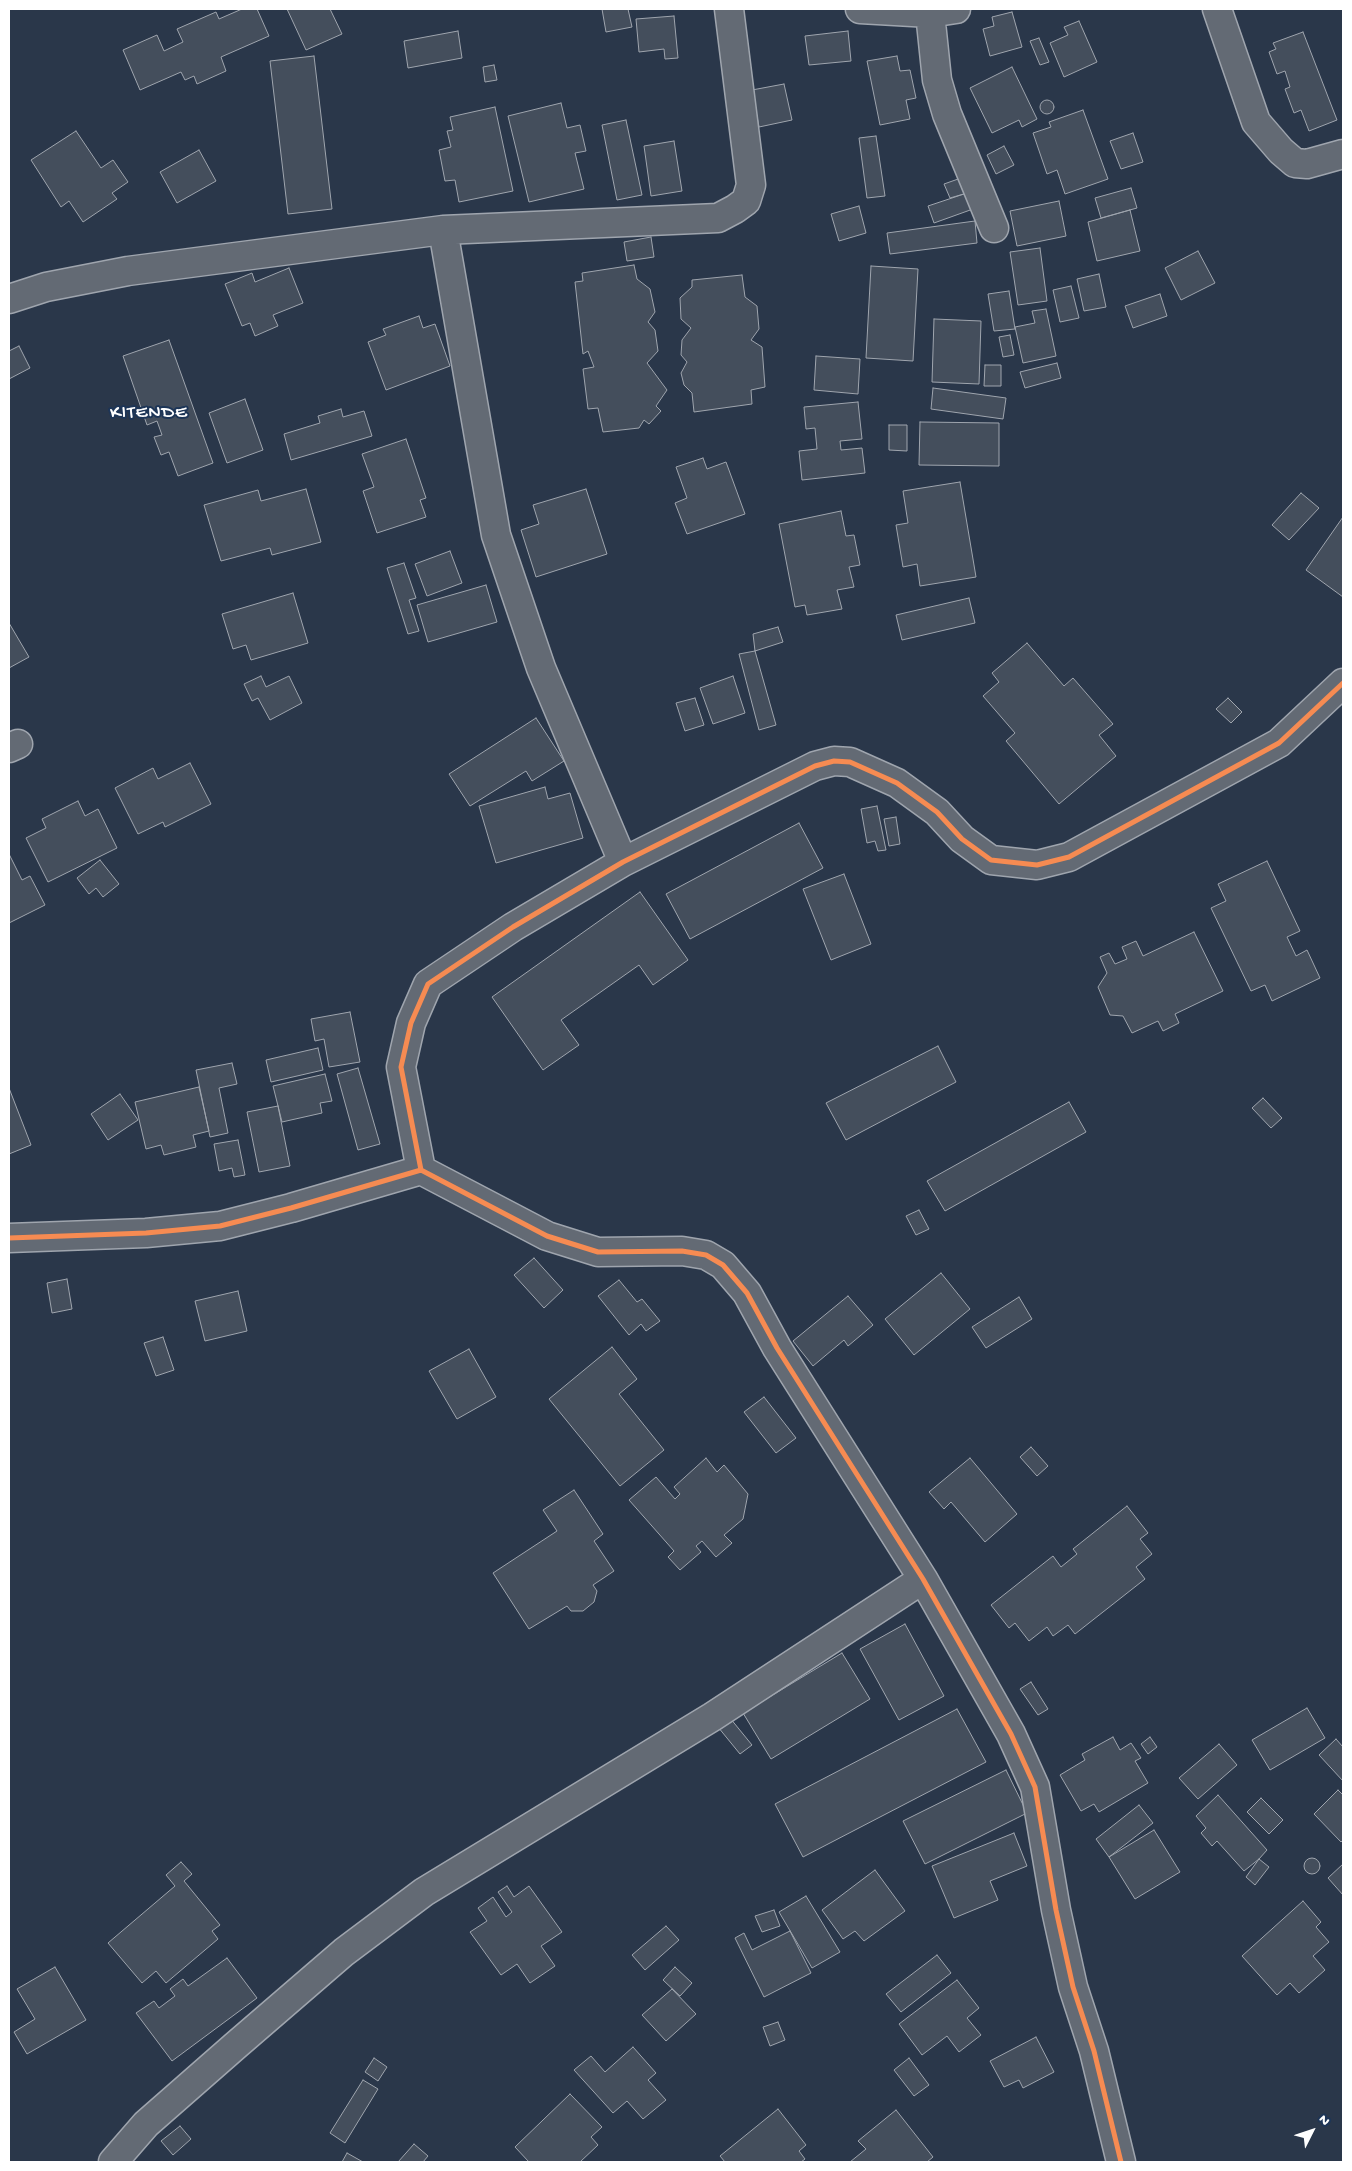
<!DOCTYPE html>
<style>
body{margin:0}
#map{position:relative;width:1352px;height:2171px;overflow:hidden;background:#2a374a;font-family:"Gochi Hand",sans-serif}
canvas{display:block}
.frame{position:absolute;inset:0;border:10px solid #fff;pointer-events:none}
.north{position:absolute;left:1287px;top:2106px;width:50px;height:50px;-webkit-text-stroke:4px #1d3557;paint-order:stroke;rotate:49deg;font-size:14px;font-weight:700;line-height:20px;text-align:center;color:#fff}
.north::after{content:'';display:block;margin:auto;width:18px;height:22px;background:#fff;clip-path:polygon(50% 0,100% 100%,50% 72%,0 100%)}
</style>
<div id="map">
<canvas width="1352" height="2171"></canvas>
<div class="frame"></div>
<div class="north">N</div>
</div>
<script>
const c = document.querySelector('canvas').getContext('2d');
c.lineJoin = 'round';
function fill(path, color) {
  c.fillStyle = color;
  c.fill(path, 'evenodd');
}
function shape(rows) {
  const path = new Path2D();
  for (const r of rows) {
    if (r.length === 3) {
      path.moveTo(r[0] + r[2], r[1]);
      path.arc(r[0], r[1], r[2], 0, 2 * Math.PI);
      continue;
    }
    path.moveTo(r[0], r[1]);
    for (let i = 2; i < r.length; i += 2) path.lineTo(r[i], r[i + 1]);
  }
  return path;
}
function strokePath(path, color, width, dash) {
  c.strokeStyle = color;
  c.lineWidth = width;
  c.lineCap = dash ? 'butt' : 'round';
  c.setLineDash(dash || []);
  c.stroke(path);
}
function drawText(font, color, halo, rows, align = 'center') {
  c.font = font + ' "Gochi Hand",sans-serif';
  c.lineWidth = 4;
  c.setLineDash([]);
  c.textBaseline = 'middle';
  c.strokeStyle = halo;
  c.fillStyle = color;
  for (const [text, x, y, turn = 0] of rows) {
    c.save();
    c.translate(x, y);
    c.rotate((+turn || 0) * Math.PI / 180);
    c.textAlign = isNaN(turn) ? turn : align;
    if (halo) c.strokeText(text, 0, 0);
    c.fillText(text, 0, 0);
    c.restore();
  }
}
const building = shape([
 [242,9,257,9,269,36,221,57,226,71,197,84,194,76,185,80,181,72,140,90,123,50,157,35,164,51,183,42,177,29,216,12,219,19,242,9],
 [287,9,330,9,342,34,306,50,287,9],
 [602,9,628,9,632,27,606,32,602,9],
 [1012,12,1022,47,990,56,983,29,994,26,992,17,1012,12],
 [674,16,678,58,665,59,664,49,639,52,636,19,674,16],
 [1079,21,1097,62,1064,77,1050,43,1068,35,1064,27,1079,21],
 [458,31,462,58,408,68,404,41,458,31],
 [848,31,851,61,809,65,805,36,848,31],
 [1303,32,1337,120,1309,131,1301,110,1294,113,1285,89,1290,87,1285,71,1277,74,1269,52,1276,49,1273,43,1303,32],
 [1039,38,1049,62,1040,65,1030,41,1039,38],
 [314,56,332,209,288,214,270,61,314,56],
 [897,56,900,71,910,70,916,98,906,100,910,119,880,125,867,61,897,56],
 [494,65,497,80,485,82,483,67,494,65],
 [1012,67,1037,119,1022,127,1019,120,992,133,970,88,1012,67],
 [784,84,792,120,759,127,752,90,784,84],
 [1047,107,7],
 [561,103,567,128,580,125,586,151,575,153,584,189,529,202,508,116,561,103],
 [495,107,513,191,459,202,455,180,445,181,439,150,451,147,447,131,453,130,450,117,495,107],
 [1083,110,1108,179,1065,194,1057,170,1047,174,1033,133,1051,127,1049,122,1083,110],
 [626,120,642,195,617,200,602,125,626,120],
 [76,131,101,168,113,160,128,182,112,193,117,199,83,222,69,201,61,207,31,160,76,131],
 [1133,133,1143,162,1121,169,1110,141,1133,133],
 [876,136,885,196,867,198,859,138,876,136],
 [674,141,682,191,651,196,644,146,674,141],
 [1004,146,1014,165,996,174,987,155,1004,146],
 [199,150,216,181,177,203,160,172,199,150],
 [961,178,967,193,950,198,944,184,961,178],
 [1131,188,1137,208,1101,218,1095,198,1131,188],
 [967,193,973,209,934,223,928,206,967,193],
 [1059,201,1066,236,1017,246,1010,211,1059,201],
 [859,206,866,233,839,241,831,214,859,206],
 [1130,210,1140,251,1097,261,1088,222,1130,210],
 [975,221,977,243,890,254,887,233,975,221],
 [651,237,654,257,627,261,624,242,651,237],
 [1040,248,1047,301,1018,305,1010,252,1040,248],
 [1198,251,1215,283,1181,300,1165,268,1198,251],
 [634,265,637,279,650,289,655,312,648,322,655,330,658,351,647,363,667,390,656,406,661,411,649,424,644,420,639,428,603,432,598,408,588,409,583,369,594,367,588,351,583,354,575,282,583,281,582,273,634,265],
 [871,266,918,269,913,361,866,358,871,266],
 [289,268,303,303,273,315,278,326,255,336,250,323,242,326,225,284,252,273,255,282,289,268],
 [1099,274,1106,307,1084,311,1077,279,1099,274],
 [742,275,745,297,757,306,759,329,751,340,762,347,765,387,751,390,752,404,694,412,692,393,684,385,681,373,687,362,681,355,682,340,691,328,681,319,680,298,692,287,692,280,742,275],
 [1071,286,1079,318,1060,322,1053,290,1071,286],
 [1009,291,1015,329,994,331,988,294,1009,291],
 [1160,294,1167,316,1133,328,1125,306,1160,294],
 [1046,309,1056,356,1023,363,1015,327,1035,323,1032,311,1046,309],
 [419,316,423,328,435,324,450,366,386,390,368,342,386,335,383,329,419,316],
 [934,319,981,321,979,384,932,382,934,319],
 [1010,335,1014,355,1003,357,999,337,1010,335],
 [169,340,213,463,178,476,169,452,161,455,154,437,162,435,157,421,147,425,123,356,169,340],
 [19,346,30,368,9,379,9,351,19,346],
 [816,356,860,359,858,394,814,390,816,356],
 [1057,363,1061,378,1025,388,1020,372,1057,363],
 [985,365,1001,365,1001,386,984,386,985,365],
 [933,388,1006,398,1003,419,931,409,933,388],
 [245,399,263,450,227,463,209,413,245,399],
 [858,402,862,439,840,441,841,450,862,448,865,473,802,480,799,451,817,449,815,428,806,429,804,407,858,402],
 [341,409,343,417,364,411,372,436,291,460,284,434,320,423,318,416,341,409],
 [920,422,999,423,999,466,919,465,920,422],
 [889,425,907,425,907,451,889,450,889,425],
 [406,439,426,498,420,500,426,517,377,533,363,491,374,487,362,454,406,439],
 [703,458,707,469,726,462,745,514,687,534,675,503,687,498,676,467,703,458],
 [960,482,976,577,920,586,917,564,903,567,896,525,908,523,903,491,960,482],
 [306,489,321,542,272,555,270,548,221,561,204,505,258,490,261,501,306,489],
 [586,489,607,554,536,577,521,530,539,524,533,505,586,489],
 [1301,493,1319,508,1289,540,1272,525,1301,493],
 [841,511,846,536,854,535,860,565,849,567,854,587,837,590,842,609,807,615,805,605,795,607,779,524,841,511],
 [1343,517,1343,597,1306,570,1343,517],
 [450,551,462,583,427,596,415,564,450,551],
 [404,563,416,598,409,600,419,631,408,634,387,568,404,563],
 [486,585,497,622,428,642,417,605,486,585],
 [293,593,308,643,251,660,246,645,233,649,222,614,293,593],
 [969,598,975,623,902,640,896,615,969,598],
 [9,623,29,657,9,668,9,623],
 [778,627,783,642,755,651,753,634,778,627],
 [1027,643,1064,686,1073,678,1113,724,1099,735,1116,756,1059,804,1006,741,1015,733,983,696,999,682,992,673,1027,643],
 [755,651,776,725,759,730,739,654,755,651],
 [261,676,266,687,289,676,302,703,270,720,258,698,252,701,244,684,261,676],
 [733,676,745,713,713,724,700,688,733,676],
 [695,698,704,725,685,731,676,703,695,698],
 [1228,698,1242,712,1231,723,1216,709,1228,698],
 [536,718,564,761,532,781,526,771,470,806,449,774,536,718],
 [190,763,211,804,165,827,163,822,138,834,115,788,153,768,158,779,190,763],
 [545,787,548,799,570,793,583,838,496,863,479,806,545,787],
 [78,801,85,816,98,809,117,848,48,882,26,838,46,828,42,819,78,801],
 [877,806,886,850,878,851,875,841,867,843,861,809,877,806],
 [896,817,900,844,889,846,884,819,896,817],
 [799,823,823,868,690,939,666,894,799,823],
 [9,854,22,880,30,876,45,905,9,923,9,854],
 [100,860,119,884,103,897,96,888,89,894,77,878,100,860],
 [1267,861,1300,931,1287,937,1296,956,1307,950,1320,978,1272,1001,1265,985,1251,991,1211,908,1226,901,1218,884,1267,861],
 [844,874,871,944,831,960,803,889,844,874],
 [640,892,688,960,653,985,639,965,561,1020,579,1045,543,1070,492,997,640,892],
 [1194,932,1223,991,1175,1014,1179,1023,1163,1031,1158,1021,1132,1033,1123,1016,1110,1015,1098,987,1107,973,1100,957,1109,953,1115,964,1127,959,1122,947,1136,941,1143,956,1194,932],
 [350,1012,360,1062,329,1067,324,1039,315,1041,311,1019,350,1012],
 [938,1046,956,1082,846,1140,826,1103,938,1046],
 [318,1048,323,1070,271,1082,266,1060,318,1048],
 [232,1063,237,1084,219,1088,228,1133,210,1137,196,1070,232,1063],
 [358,1068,380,1144,358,1150,337,1074,358,1068],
 [325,1074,332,1101,320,1103,322,1113,282,1122,273,1086,325,1074],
 [199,1087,209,1131,193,1135,196,1147,164,1155,161,1145,146,1149,135,1102,199,1087],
 [9,1088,31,1145,9,1154,9,1088],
 [120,1094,138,1120,108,1140,91,1114,120,1094],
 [1263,1098,1282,1118,1271,1128,1252,1108,1263,1098],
 [1069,1102,1086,1132,945,1211,927,1181,1069,1102],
 [278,1106,290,1166,259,1172,247,1112,278,1106],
 [238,1140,245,1175,234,1177,232,1168,219,1171,214,1144,238,1140],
 [919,1210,929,1229,916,1235,906,1216,919,1210],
 [534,1258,563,1290,544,1308,514,1275,534,1258],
 [941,1273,970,1309,914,1355,885,1319,941,1273],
 [67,1279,72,1309,52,1313,47,1283,67,1279],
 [619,1280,637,1302,642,1299,660,1321,646,1331,641,1324,629,1335,598,1296,619,1280],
 [238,1291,247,1331,205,1341,195,1301,238,1291],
 [848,1296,873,1325,848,1346,844,1340,813,1366,793,1341,848,1296],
 [1019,1297,1032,1319,986,1348,972,1327,1019,1297],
 [163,1337,174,1370,156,1376,144,1343,163,1337],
 [612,1347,637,1379,619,1394,664,1450,620,1486,549,1399,612,1347],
 [469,1349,496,1397,457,1419,429,1371,469,1349],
 [764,1397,796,1438,776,1453,744,1412,764,1397],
 [1031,1447,1048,1466,1037,1476,1020,1457,1031,1447],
 [706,1458,717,1472,724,1465,748,1494,743,1519,724,1535,732,1543,716,1557,702,1541,696,1546,701,1552,680,1570,668,1557,674,1551,629,1500,656,1477,675,1499,680,1494,674,1487,706,1458],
 [970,1458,1017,1514,985,1542,951,1502,944,1509,929,1492,970,1458],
 [574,1490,603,1534,594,1541,614,1571,593,1585,597,1591,594,1602,583,1611,571,1611,567,1606,529,1629,493,1573,557,1531,543,1510,574,1490],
 [1127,1506,1148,1533,1140,1539,1152,1554,1136,1567,1145,1579,1075,1634,1068,1625,1053,1636,1047,1627,1029,1641,1015,1623,1009,1628,991,1605,1053,1556,1061,1567,1077,1554,1073,1549,1127,1506],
 [905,1624,944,1696,899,1720,860,1649,905,1624],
 [842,1653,870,1699,771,1759,743,1713,842,1653],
 [1031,1682,1048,1709,1038,1715,1020,1689,1031,1682],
 [1307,1708,1325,1738,1270,1770,1252,1740,1307,1708],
 [957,1709,986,1762,803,1857,775,1804,957,1709],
 [730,1718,752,1745,740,1754,718,1727,730,1718],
 [1113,1737,1120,1750,1131,1743,1141,1758,1135,1761,1148,1783,1099,1812,1094,1804,1081,1811,1060,1775,1085,1760,1082,1754,1113,1737],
 [1150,1737,1157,1747,1148,1754,1141,1744,1150,1737],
 [1336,1739,1343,1747,1343,1781,1319,1755,1336,1739],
 [1219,1744,1237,1765,1198,1799,1179,1778,1219,1744],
 [1006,1770,1027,1813,925,1864,903,1821,1006,1770],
 [1338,1790,1343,1795,1343,1840,1341,1842,1314,1814,1338,1790],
 [1218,1795,1267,1850,1259,1859,1244,1871,1217,1841,1212,1846,1201,1833,1206,1828,1196,1816,1218,1795],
 [1261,1798,1283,1820,1269,1834,1247,1812,1261,1798],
 [1139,1805,1153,1823,1109,1857,1096,1839,1139,1805],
 [1154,1830,1180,1872,1135,1899,1109,1857,1154,1830],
 [1014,1833,1027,1866,990,1881,998,1900,954,1918,932,1866,1014,1833],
 [1312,1866,8],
 [1259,1859,1269,1867,1255,1885,1246,1877,1259,1859],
 [181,1862,192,1874,184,1881,220,1925,212,1931,218,1939,166,1983,156,1971,142,1983,108,1943,175,1886,166,1875,181,1862],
 [1343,1864,1343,1895,1328,1878,1343,1864],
 [875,1870,905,1911,864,1941,855,1931,843,1939,822,1910,875,1870],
 [507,1886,514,1897,529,1886,562,1932,541,1946,555,1966,530,1983,517,1964,501,1975,470,1932,487,1921,478,1908,493,1897,506,1917,512,1912,498,1892,507,1886],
 [806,1896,840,1952,812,1968,779,1912,806,1896],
 [1303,1901,1321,1922,1316,1927,1329,1942,1313,1956,1325,1970,1299,1993,1290,1983,1277,1995,1242,1956,1303,1901],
 [774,1910,780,1926,762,1932,755,1916,774,1910],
 [666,1926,679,1940,645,1970,632,1955,666,1926],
 [790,1931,811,1973,764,1997,735,1938,744,1933,752,1950,790,1931],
 [937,1955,951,1973,901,2012,886,1994,937,1955],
 [227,1958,257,1998,172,2061,136,2013,154,2001,159,2008,175,1996,170,1989,183,1979,188,1986,227,1958],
 [55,1967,86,2020,27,2054,14,2032,35,2019,17,1989,55,1967],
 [675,1967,692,1983,680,1996,663,1980,675,1967],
 [957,1980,979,2008,967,2018,981,2035,959,2052,947,2036,922,2055,899,2024,957,1980],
 [672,1989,696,2014,666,2041,642,2015,672,1989],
 [778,2022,785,2040,770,2046,763,2027,778,2022],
 [1036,2037,1054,2072,1023,2088,1019,2080,1004,2087,990,2061,1036,2037],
 [633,2047,656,2073,648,2080,666,2100,643,2119,627,2101,613,2113,574,2070,591,2056,605,2072,633,2047],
 [374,2058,387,2067,378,2081,365,2072,374,2058],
 [909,2058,929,2085,914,2096,894,2070,909,2058],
 [363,2080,378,2089,345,2143,330,2133,363,2080],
 [570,2094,602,2127,591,2137,598,2145,580,2162,529,2162,515,2147,570,2094],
 [778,2109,806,2145,799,2151,805,2159,801,2162,725,2162,720,2156,778,2109],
 [896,2110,933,2157,927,2162,850,2162,866,2149,858,2141,896,2110],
 [180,2126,191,2139,173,2155,161,2141,180,2126],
 [414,2144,428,2156,423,2162,398,2162,414,2144],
 [347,2153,363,2162,342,2162,347,2153]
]);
fill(building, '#444e5c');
strokePath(building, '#9fa5ae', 1);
const minor = shape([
 [860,9,930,13,956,9],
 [1217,9,1256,122,1281,151,1295,163,1307,164,1343,154],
 [930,13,937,80,947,114,994,228],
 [443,230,496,535,541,668,623,862],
 [9,299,46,287,128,271,443,230,718,218,735,209,746,201,751,185,729,9],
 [9,748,18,744],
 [421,1170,547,1236,598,1252,682,1251,706,1255,723,1265,747,1293,777,1348,923,1579,1011,1734,1035,1787,1056,1910,1073,1987,1094,2051,1121,2162],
 [9,1238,146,1233,220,1226,291,1208,421,1170,401,1067,411,1023,428,984,513,927,623,862,815,766,834,761,850,762,897,783,937,812,962,839,991,860,1037,865,1069,857,1279,743,1343,683],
 [113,2162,146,2124,235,2046,344,1952,424,1892,712,1717,923,1579]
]);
strokePath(minor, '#9fa5ae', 31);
strokePath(minor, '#636a74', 28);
strokePath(shape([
 [421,1170,547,1236,598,1252,682,1251,706,1255,723,1265,747,1293,777,1348,923,1579,1011,1734,1035,1787,1056,1910,1073,1987,1094,2051,1121,2162],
 [9,1238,146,1233,220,1226,291,1208,421,1170,401,1067,411,1023,428,984,513,927,623,862,815,766,834,761,850,762,897,783,937,812,962,839,991,860,1037,865,1069,857,1279,743,1343,683]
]), '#f68b52', 5);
c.letterSpacing = '1px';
drawText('19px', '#fff', '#1d3557', [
 ["KITENDE",149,414]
]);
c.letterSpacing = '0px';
</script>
